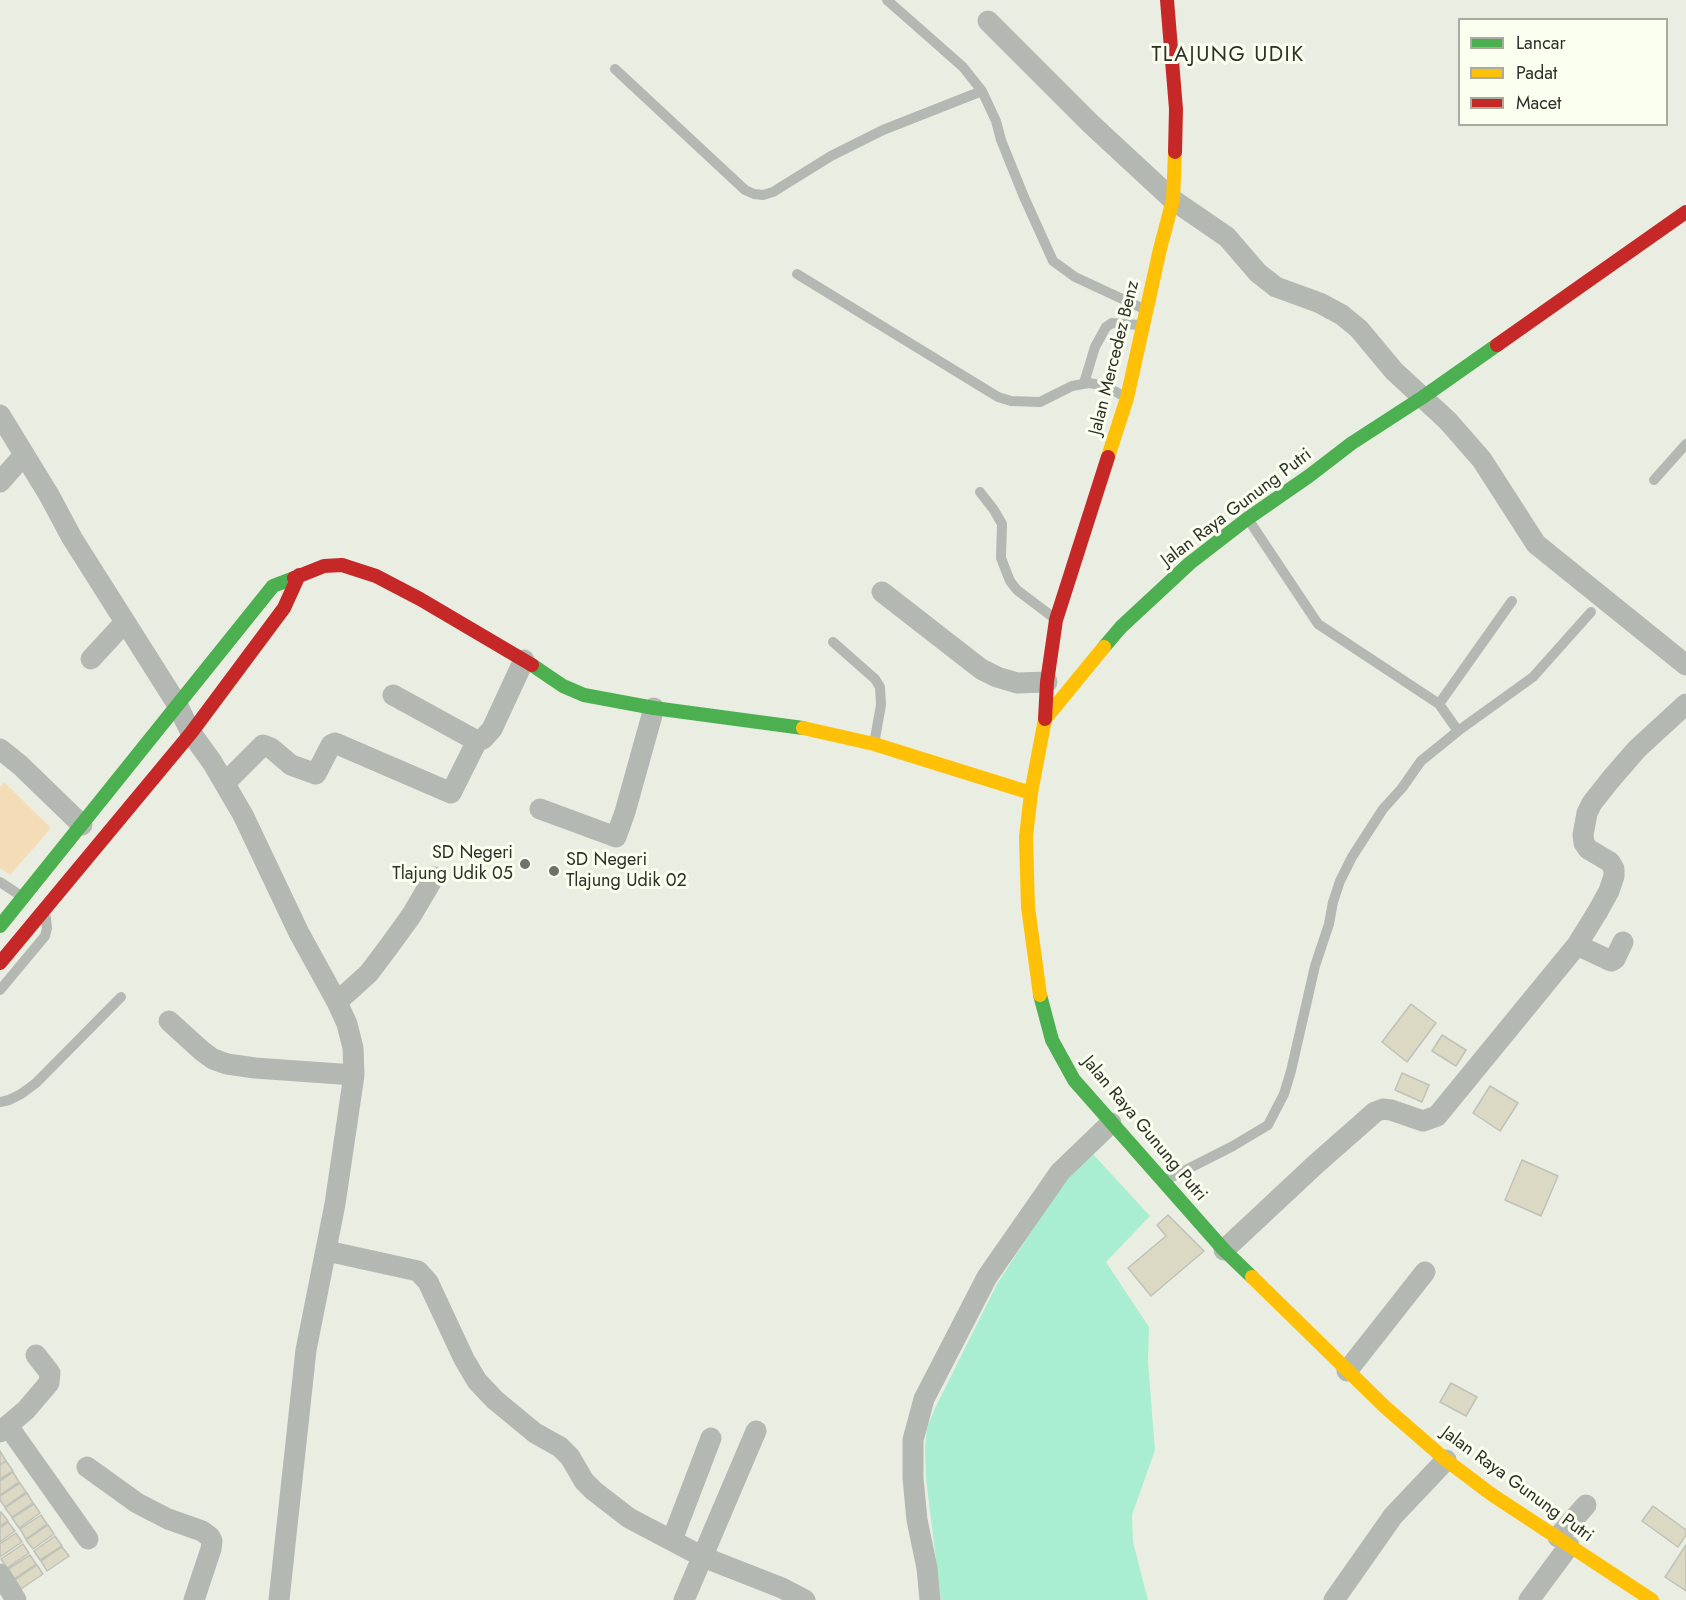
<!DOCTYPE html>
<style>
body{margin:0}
#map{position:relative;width:1686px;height:1600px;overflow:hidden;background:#eaeee2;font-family:Jost,sans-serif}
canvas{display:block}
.legend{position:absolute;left:1458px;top:18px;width:210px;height:108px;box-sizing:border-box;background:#faffef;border:2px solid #a8ac9f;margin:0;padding:8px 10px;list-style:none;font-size:18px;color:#2d2f28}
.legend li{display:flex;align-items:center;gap:12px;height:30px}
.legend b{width:30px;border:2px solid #a8ac9f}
</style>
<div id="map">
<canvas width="1686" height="1600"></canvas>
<ul class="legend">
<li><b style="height:8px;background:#4caf50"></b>Lancar</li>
<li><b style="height:8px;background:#ffc107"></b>Padat</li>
<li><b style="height:8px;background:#c62828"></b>Macet</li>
</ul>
</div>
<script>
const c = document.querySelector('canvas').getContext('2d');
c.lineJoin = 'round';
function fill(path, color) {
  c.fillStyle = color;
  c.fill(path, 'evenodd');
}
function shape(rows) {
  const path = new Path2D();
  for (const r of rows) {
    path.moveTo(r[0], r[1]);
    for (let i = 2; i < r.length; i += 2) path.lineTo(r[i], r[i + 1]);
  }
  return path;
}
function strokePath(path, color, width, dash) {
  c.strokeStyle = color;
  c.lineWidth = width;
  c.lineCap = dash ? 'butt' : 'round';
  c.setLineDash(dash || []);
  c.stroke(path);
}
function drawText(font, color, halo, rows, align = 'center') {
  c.font = font + ' Jost,sans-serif';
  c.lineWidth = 6;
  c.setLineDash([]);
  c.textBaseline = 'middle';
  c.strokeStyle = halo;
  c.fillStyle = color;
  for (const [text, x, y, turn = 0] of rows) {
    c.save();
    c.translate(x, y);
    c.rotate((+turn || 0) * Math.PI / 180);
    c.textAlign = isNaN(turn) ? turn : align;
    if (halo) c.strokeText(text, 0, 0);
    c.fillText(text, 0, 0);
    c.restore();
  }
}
fill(shape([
 [4,782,51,828,10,875,0,868,0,787]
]), '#f4dcb7');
fill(shape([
 [1092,1153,1150,1216,1106,1262,1149,1327,1148,1362,1155,1450,1132,1515,1133,1542,1148,1600,941,1600,926,1479,925,1447,927,1427,936,1406,997,1284,1075,1165]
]), '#aaeed1');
const building = shape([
 [1411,1004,1436,1023,1407,1062,1382,1042,1411,1004],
 [1442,1035,1466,1050,1456,1066,1432,1051,1442,1035],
 [1402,1073,1429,1085,1422,1102,1395,1090,1402,1073],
 [1490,1086,1518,1103,1500,1131,1473,1113,1490,1086],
 [1522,1160,1558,1176,1541,1216,1505,1200,1522,1160],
 [1168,1215,1204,1251,1151,1296,1128,1268,1166,1236,1157,1225,1168,1215],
 [1451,1383,1477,1397,1466,1416,1440,1402,1451,1383],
 [0,1451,6,1461,0,1465,0,1451],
 [6,1461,13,1471,0,1479,0,1465,6,1461],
 [13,1472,19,1482,0,1495,0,1481,13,1472],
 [20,1483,26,1492,5,1507,0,1500,0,1496,20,1483],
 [27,1493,33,1503,12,1517,5,1508,27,1493],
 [34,1504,40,1513,19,1528,12,1518,34,1504],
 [1653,1506,1686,1530,1686,1535,1678,1547,1642,1521,1653,1506],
 [1,1512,8,1521,0,1526,0,1513,1,1512],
 [41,1515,47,1524,26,1539,20,1529,41,1515],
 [8,1522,15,1531,0,1542,0,1528,8,1522],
 [48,1525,54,1534,33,1549,26,1540,48,1525],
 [16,1533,22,1542,0,1557,0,1544,16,1533],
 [55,1536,62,1546,40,1560,34,1551,55,1536],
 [23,1544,29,1553,7,1568,1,1559,23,1544],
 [1686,1545,1686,1591,1665,1577,1686,1545],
 [62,1547,69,1556,47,1571,41,1561,62,1547],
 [30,1555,36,1564,14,1579,8,1569,30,1555],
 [37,1565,43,1574,21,1589,15,1580,37,1565]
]);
fill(building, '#dbd9c3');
strokePath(building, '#c0c1b8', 1.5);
strokePath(shape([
 [887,0,963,67,982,91,996,121,1001,140,1024,197,1053,261,1075,277,1144,309],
 [615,69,745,190,754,194,763,195,773,192,831,156,883,130,982,91],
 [797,274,998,397,1011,401,1040,402,1072,386,1089,383,1106,386,1123,396],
 [1084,383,1095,347,1106,327,1112,323,1140,325],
 [1654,480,1686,444],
 [980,492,994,510,1002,524,1001,558,1010,581,1017,590,1054,618],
 [833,642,875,679,880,687,881,705,874,744],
 [1439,704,1512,601],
 [1458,731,1533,677,1591,612],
 [0,882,21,896],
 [0,990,45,936,47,928,46,918],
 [0,1102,9,1100,21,1094,36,1083,121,997],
 [1168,1179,1233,1146,1268,1125,1284,1094,1291,1071,1315,966,1329,924,1333,902,1340,881,1352,857,1383,809,1402,788,1421,761,1458,731,1439,704,1318,624,1250,522]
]), '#b4b8b3', 10);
strokePath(shape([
 [988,21,1091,124,1173,200,1227,237,1258,273,1276,287,1320,303,1342,315,1359,329,1394,371,1448,421,1482,460,1536,544,1686,665],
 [0,415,49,495,72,538,177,704,191,733,212,762,243,815,299,933,337,1002,347,1024,353,1048,354,1075,335,1204,306,1350,279,1600],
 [0,482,24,455],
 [882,592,981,669,997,677,1017,683,1047,682],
 [91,659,125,622],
 [393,695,477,741],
 [0,749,20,765,82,825],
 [225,783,263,745,271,748,291,765,316,774,331,745,335,743,451,793,477,741,483,739,492,729,524,660],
 [540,809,616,837,625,812,654,708],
 [1577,945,1611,961,1615,959,1623,942],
 [337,1002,369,973,390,945,411,916,434,877],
 [169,1021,202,1051,213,1059,227,1064,255,1068,354,1075],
 [1224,1250,1316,1164,1375,1112,1383,1109,1391,1110,1423,1121,1437,1116,1577,945,1598,911,1609,891,1614,876,1614,869,1610,862,1588,849,1584,843,1583,835,1587,813,1592,803,1611,779,1637,749,1686,704],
 [327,1251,418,1271,428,1282,464,1359,477,1381,495,1400,535,1433,560,1447,570,1457,584,1481,594,1491,629,1518,703,1557,782,1588,805,1600],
 [1347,1371,1425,1272],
 [8,1426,88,1539],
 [0,1432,26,1410,49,1383,50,1373,36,1355],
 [87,1467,137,1503,168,1519,202,1531,210,1537,212,1541,211,1549,194,1600],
 [1558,1537,1586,1505],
 [672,1540,711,1438],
 [0,1574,16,1600],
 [684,1600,756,1431],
 [930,1600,927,1568,917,1520,913,1478,913,1440,924,1399,987,1277,1060,1172,1111,1123],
 [1334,1600,1393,1516,1446,1460],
 [1529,1600,1569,1546]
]), '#b4b8b3', 21);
strokePath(shape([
 [1104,647,1121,627,1190,563,1247,519,1309,476,1352,443,1423,397,1497,345],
 [532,665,563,686,584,695,654,708,803,728],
 [0,926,273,586,294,578],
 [1040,995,1052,1040,1074,1080,1224,1250,1252,1277]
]), '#4caf50', 14);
strokePath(shape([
 [1108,457,1127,398,1160,249,1173,200,1175,152],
 [803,728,874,744,1031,793],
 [1040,995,1028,907,1026,837,1031,793,1045,719,1104,647],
 [1252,1277,1385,1407,1446,1460,1491,1494,1652,1600]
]), '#ffc107', 14);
strokePath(shape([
 [1167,0,1176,109,1175,152],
 [1497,345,1686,212],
 [294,578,324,566,342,565,376,576,420,599,532,665],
 [1045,719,1047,682,1056,620,1108,457],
 [0,963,191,733,284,608,299,575]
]), '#c62828', 14);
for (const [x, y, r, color] of [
 [525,864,6,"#6f7269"],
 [554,871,6,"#6f7269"]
]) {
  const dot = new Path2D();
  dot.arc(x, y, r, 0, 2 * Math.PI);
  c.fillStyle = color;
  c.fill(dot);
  strokePath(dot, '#faffef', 2);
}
drawText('18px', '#2d2f28', '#faffef', [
 ["Jalan Mercedez Benz",1115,358,-76],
 ["Jalan Raya Gunung Putri",1237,508,-37],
 ["Jalan Raya Gunung Putri",1144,1129,50],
 ["Jalan Raya Gunung Putri",1517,1485,36]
]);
drawText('18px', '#2d2f28', '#faffef', [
 ["SD Negeri",513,854],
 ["Tlajung Udik 05",513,875],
 ["SD Negeri",566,861,"left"],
 ["Tlajung Udik 02",566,882,"left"]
], 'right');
c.letterSpacing = '1.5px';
drawText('21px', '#2d2f28', '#faffef', [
 ["TLAJUNG UDIK",1228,56]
]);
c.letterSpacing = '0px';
</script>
